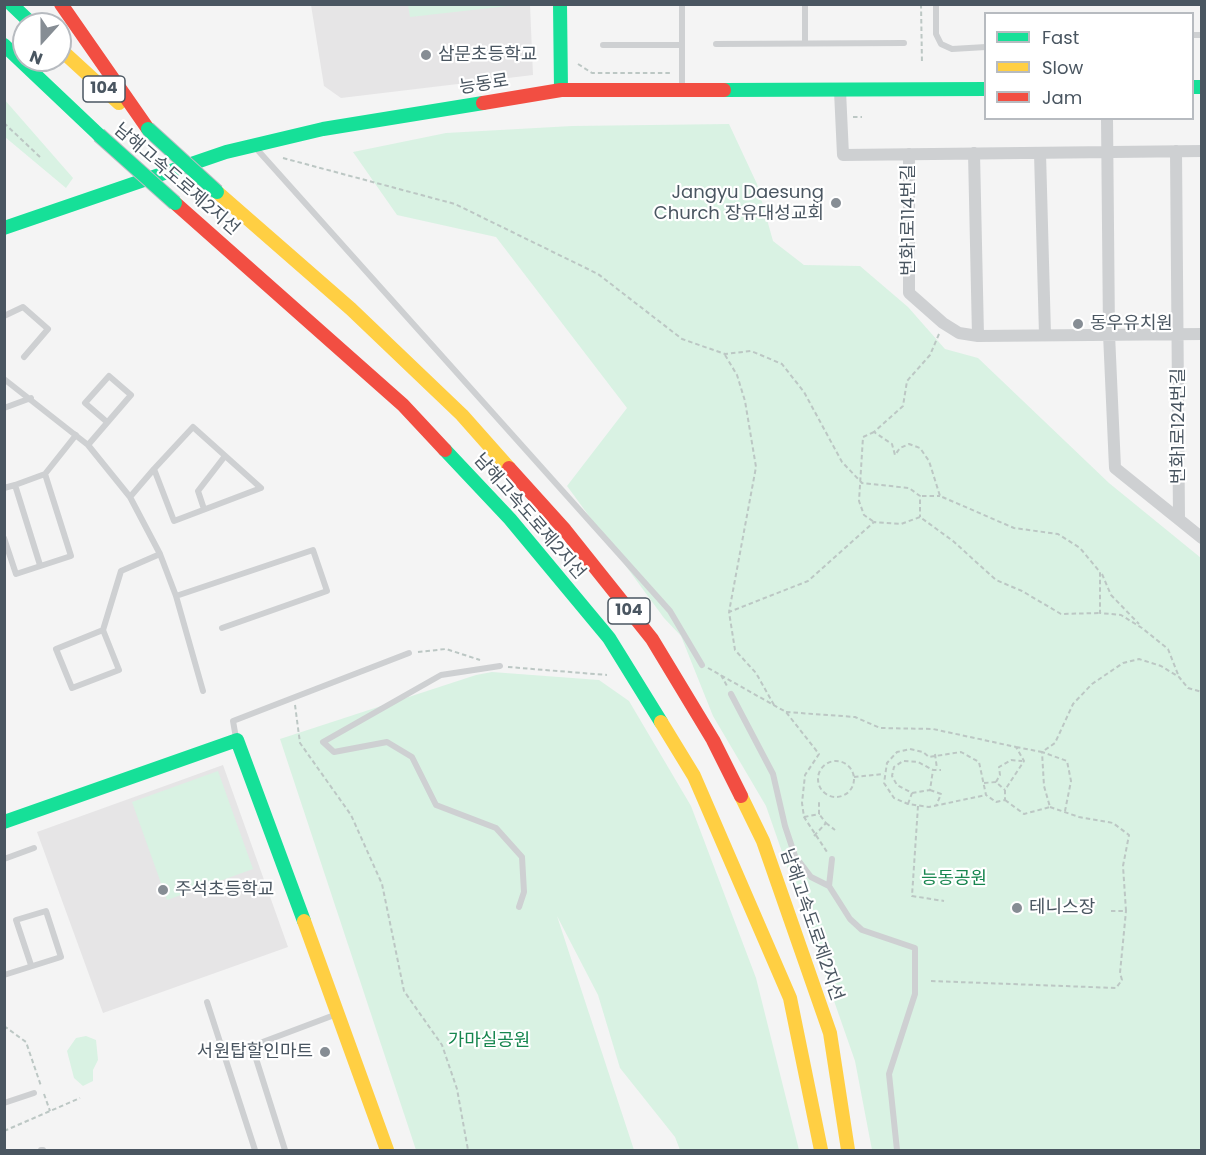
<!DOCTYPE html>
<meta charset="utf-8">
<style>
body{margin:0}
#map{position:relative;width:1206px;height:1155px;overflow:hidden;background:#f4f4f4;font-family:Poppins,sans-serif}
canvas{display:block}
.frame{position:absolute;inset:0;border:6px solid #4a5661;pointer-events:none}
.legend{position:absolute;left:984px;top:12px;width:210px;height:108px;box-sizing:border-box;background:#fff;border:2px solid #b7bbc0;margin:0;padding:8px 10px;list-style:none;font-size:18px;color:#4a5661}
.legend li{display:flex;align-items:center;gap:12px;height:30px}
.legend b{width:30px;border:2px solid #b7bbc0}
.north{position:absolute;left:12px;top:12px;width:60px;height:60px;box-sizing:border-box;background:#fff;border:2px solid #b7bbc0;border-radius:50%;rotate:201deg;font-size:16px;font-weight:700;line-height:24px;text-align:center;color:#4a5661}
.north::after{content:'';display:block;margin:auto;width:21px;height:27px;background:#868d94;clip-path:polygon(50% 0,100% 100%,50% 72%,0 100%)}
</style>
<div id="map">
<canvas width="1206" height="1155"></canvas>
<div class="frame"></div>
<ul class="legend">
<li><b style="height:8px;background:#16e098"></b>Fast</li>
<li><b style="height:8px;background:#ffcf43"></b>Slow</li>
<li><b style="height:8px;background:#f24e42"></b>Jam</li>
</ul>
<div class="north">N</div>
</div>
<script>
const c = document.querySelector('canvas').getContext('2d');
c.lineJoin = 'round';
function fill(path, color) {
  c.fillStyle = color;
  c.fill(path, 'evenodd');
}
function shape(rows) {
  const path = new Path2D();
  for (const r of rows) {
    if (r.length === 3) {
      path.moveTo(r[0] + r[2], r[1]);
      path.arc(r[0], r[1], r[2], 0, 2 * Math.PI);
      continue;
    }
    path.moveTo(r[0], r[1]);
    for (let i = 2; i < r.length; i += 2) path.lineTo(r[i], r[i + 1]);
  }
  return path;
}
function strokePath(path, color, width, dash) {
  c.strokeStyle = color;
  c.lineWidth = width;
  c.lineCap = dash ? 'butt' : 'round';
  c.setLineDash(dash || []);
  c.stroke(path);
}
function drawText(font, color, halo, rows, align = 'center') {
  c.font = font + ' Poppins,"Noto Sans KR",sans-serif';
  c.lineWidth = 4.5;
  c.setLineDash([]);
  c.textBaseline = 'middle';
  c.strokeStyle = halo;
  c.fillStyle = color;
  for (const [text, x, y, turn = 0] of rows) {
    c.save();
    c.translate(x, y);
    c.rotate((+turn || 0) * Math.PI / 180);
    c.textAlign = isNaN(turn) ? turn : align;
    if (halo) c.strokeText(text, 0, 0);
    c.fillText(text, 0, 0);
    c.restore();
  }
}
fill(shape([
 [311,5,530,5,533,75,341,98,324,86],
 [223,765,288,947,103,1013,37,832]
]), '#e6e5e6');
fill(shape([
 [408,5,408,4,517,5,410,17],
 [4,99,73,178,66,188,5,137],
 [729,124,757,184,773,241,804,265,860,266,908,307,945,349,978,358,1109,483,1201,558,1201,1150,872,1150,855,1061,766,806,713,716,681,636,664,618,567,486,627,408,496,237,397,215,353,152,446,133,572,126],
 [492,672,599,680,629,701,691,806,756,978,799,1150,680,1150,675,1137,620,1068,598,995,557,916,634,1150,416,1150,280,739,476,675],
 [218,771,253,869,167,900,132,802],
 [86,1036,96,1040,98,1060,93,1070,93,1081,83,1086,74,1078,67,1051,76,1038]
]), '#d9f2e3');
strokePath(shape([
 [921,4,922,64],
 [578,64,592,73,672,73],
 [853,117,862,117],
 [4,123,40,157],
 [283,158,455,204,598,274,682,339,725,354,751,351,782,364,804,392,842,462,862,483,909,488,920,496,920,517],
 [939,334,930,355,907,381,903,406,874,432,892,444,895,455,900,448,909,444,920,448,929,461,940,496,1014,528,1058,534,1080,548,1100,572,1100,613,1121,615,1142,628,1168,649,1179,677],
 [725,355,737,375,745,401,756,467,729,612],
 [874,432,863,437,859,501,864,515,874,522],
 [922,496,940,496],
 [1102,574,1111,595,1139,624],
 [418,652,446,649,480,660],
 [508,667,607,675],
 [708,668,786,712,819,754,805,775,802,803,804,817,827,852],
 [721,675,727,686],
 [295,705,300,743,351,815,382,884,404,991,442,1045,457,1089,468,1150],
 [774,705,756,673,735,650,729,612,808,581,874,522,901,524,920,517,953,541,996,580,1022,591,1061,614,1100,613],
 [786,712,855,717,880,728,933,729,1016,747,1024,761,1005,790,1005,800,996,802,986,795,979,762,961,752,929,757,923,752,910,749,897,752,887,763,884,783,894,798,908,804,929,807,986,795],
 [1016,747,1042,752,1055,743,1073,704,1092,684,1123,663,1139,659,1161,666,1179,677,1188,688,1202,692],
 [935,754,937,769],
 [836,779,18],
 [854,777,884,774],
 [996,782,1000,775,999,767,1011,760,1022,761],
 [984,783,996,782,1005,790],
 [930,790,941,794,936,806],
 [912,793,930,790,933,770],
 [1005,800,1024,814,1050,807,1044,786,1042,752,1067,761,1071,781,1065,811],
 [908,804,912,793,897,785,892,776,894,767,903,761,918,762,933,770,941,770],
 [918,806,912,896,944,901],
 [1050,807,1079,817,1113,823,1129,835,1123,866,1126,911,1111,911],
 [804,817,819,814,819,801],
 [826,823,835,830],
 [814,836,826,823,819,814],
 [931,981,1116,988,1122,980,1120,973,1126,911],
 [4,1026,26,1042,41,1086],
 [44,1094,50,1111],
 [4,1131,80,1098]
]), '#bcc7c4', 2, [4.5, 3]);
strokePath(shape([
 [682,4,682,88],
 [805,4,805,43],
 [936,4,936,34,941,44,952,49,986,47],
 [1192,35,1202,35],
 [716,44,904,43],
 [603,45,682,45],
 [254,146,670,611,702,665],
 [4,316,23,307,48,329,24,357],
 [4,379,88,445,130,497,160,554,176,596,203,691],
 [4,408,31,398],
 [88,445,131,395,109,376,85,403,107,422],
 [15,485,45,474,76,435],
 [4,488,15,485,40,565],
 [130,497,154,469,193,427,261,488,174,521,154,469],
 [204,509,198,491,225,456],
 [4,538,16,574,71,556,45,474],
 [176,596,313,550,327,591,222,628],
 [103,630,119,670,72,688,56,649,103,630],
 [103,630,121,571,160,554],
 [500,666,441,675,323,742,334,752,387,742,412,757,436,805,496,828,522,857,524,892,519,907],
 [731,694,773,774,785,826,795,856,811,877,829,886,832,859],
 [236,738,233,721,409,653],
 [4,859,34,848],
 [829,886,850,919,862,930,915,948,915,994,889,1074,897,1150],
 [4,975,61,957,46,911,16,920,31,965],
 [207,1002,255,1150],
 [4,1103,34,1093],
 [41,1150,43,1150],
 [285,1150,252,1046,337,1014]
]), '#ced0d2', 6);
strokePath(shape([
 [840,91,843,155,1202,151],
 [1107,118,1109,334,1115,468,1202,538],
 [1176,151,1179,518],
 [974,153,978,336],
 [1040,153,1045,335],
 [909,154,909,293,943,323,959,333,978,336,1202,334]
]), '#ced0d2', 12);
strokePath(shape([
 [11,4,32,24],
 [560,4,561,90],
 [4,45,99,135],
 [1192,87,1202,87],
 [724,90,986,89],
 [4,228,226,152,323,129,483,103],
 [445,450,510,519,609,638,661,722],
 [4,822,237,740,304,921]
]), '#16e098', 14);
strokePath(shape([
 [60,49,119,103],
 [217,192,351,309,462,415,509,468],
 [661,722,694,776,790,998,821,1150],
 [741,796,763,841,830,1033,848,1150],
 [304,921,387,1150]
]), '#ffcf43', 14);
strokePath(shape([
 [61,4,148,129],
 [483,103,561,90,724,90],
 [175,203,403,405,445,450],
 [509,468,565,530,652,639,713,740,741,796]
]), '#f24e42', 14);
const fastBridge = shape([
 [148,129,217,192],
 [99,135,175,203]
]);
strokePath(fastBridge, '#b9bec3', 16, []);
strokePath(fastBridge, '#16e098', 14);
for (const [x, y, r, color] of [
 [426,55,6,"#868d94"],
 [836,203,6,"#868d94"],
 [1078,324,6,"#868d94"],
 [163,890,6,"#868d94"],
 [1017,908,6,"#868d94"],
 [325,1052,6,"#868d94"]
]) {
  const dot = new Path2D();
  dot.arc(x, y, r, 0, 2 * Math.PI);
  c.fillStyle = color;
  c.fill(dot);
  strokePath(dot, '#fff', 2);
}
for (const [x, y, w] of [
 [104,89,42],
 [629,611,42]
]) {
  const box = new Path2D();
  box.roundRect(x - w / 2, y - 13, w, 26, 4.5);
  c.fillStyle = '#fff';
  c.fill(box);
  strokePath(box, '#4a5661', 1.5);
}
drawText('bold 16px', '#4a5661', null, [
 ["104",104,89],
 ["104",629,611]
]);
drawText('18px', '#4a5661', '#fff', [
 ["삼문초등학교",438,55],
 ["Jangyu Daesung",824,193,"right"],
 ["Church 장유대성교회",824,214,"right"],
 ["동우유치원",1090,324],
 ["주석초등학교",175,890],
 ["테니스장",1029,908],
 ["서원탑할인마트",313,1052,"right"]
], 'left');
drawText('18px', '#4a5661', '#fff', [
 ["능동로",484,85,-9],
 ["남해고속도로제2지선",176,180,41],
 ["번화1로114번길",909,220,-90],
 ["번화1로124번길",1179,426,-90],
 ["남해고속도로제2지선",529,517,49],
 ["남해고속도로제2지선",811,925,71]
]);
drawText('18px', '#17864f', '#fff', [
 ["능동공원",954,879],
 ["가마실공원",489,1041]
]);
</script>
